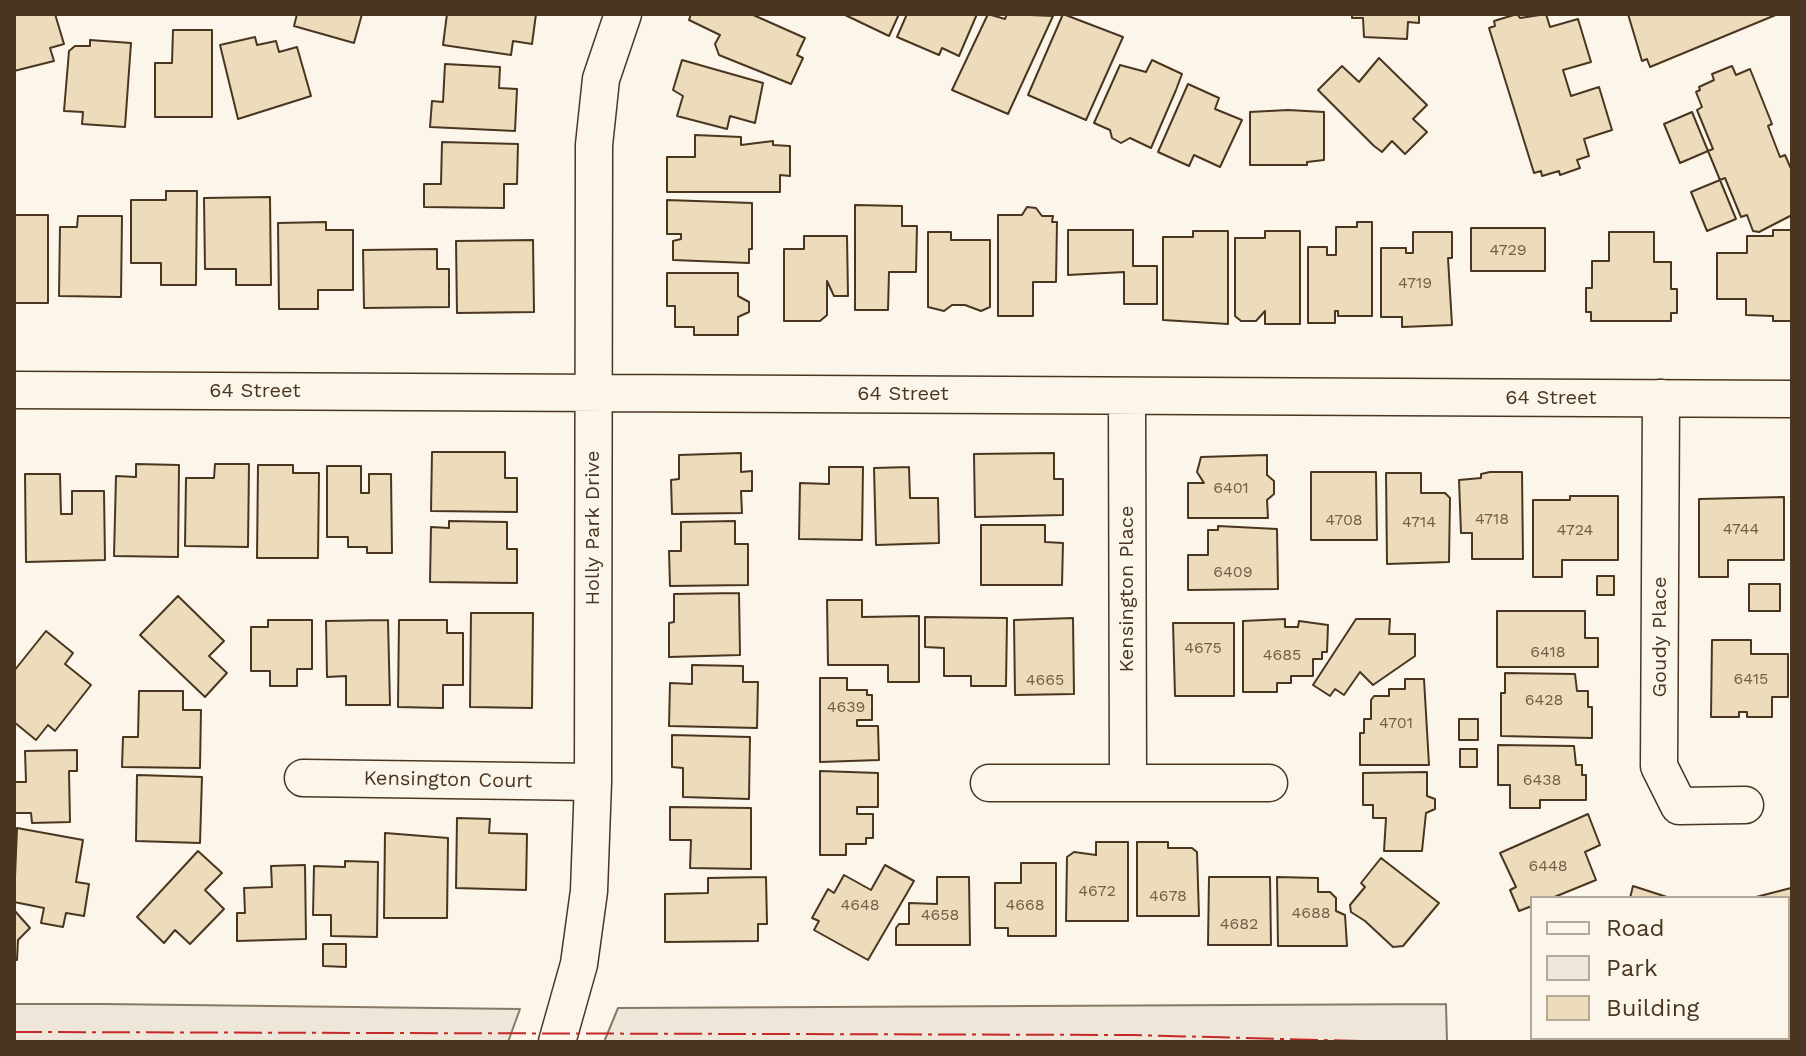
<!DOCTYPE html>
<style>
body{margin:0}
#map{position:relative;width:1806px;height:1056px;overflow:hidden;background:#fbf6e9;font-family:"Work Sans",sans-serif}
canvas{display:block}
.frame{position:absolute;inset:0;border:16px solid #4a3520;pointer-events:none}
.legend{position:absolute;left:1530px;top:896px;width:260px;height:144px;box-sizing:border-box;background:#fbf6e9;border:2px solid #b4a999;margin:0;padding:10px 14px;list-style:none;font-size:24px;color:#4a3520}
.legend li{display:flex;align-items:center;gap:16px;height:40px}
.legend b{width:40px;border:2px solid #b4a999}
</style>
<div id="map">
<canvas width="1806" height="1056"></canvas>
<div class="frame"></div>
<ul class="legend">
<li><b style="height:10px;background:#fbf6e9"></b>Road</li>
<li><b style="height:22px;background:#ede6d9"></b>Park</li>
<li><b style="height:22px;background:#ecdcbc"></b>Building</li>
</ul>
</div>
<script>
const c = document.querySelector('canvas').getContext('2d');
c.lineJoin = 'round';
function fill(path, color) {
  c.fillStyle = color;
  c.fill(path, 'evenodd');
}
function shape(rows) {
  const path = new Path2D();
  for (const r of rows) {
    path.moveTo(r[0], r[1]);
    for (let i = 2; i < r.length; i += 2) path.lineTo(r[i], r[i + 1]);
  }
  return path;
}
function strokePath(path, color, width, dash) {
  c.strokeStyle = color;
  c.lineWidth = width;
  c.lineCap = dash ? 'butt' : 'round';
  c.setLineDash(dash || []);
  c.stroke(path);
}
function drawText(font, color, halo, rows, align = 'center') {
  c.font = font + ' "Work Sans",sans-serif';
  c.lineWidth = 6;
  c.setLineDash([]);
  c.textBaseline = 'middle';
  c.strokeStyle = halo;
  c.fillStyle = color;
  for (const [text, x, y, turn = 0] of rows) {
    c.save();
    c.translate(x, y);
    c.rotate((+turn || 0) * Math.PI / 180);
    c.textAlign = isNaN(turn) ? turn : align;
    if (halo) c.strokeText(text, 0, 0);
    c.fillText(text, 0, 0);
    c.restore();
  }
}
const green = shape([
 [14,1004,104,1004,520,1009,508,1042,14,1042,14,1004],
 [1446,1004,1447,1042,604,1042,618,1008,1446,1004]
]);
fill(green, '#ede6d9');
strokePath(green, '#887966', 2);
const building = shape([
 [14,14,55,14,64,44,50,48,54,61,14,71,14,14],
 [297,14,362,14,354,43,294,26,297,14],
 [447,14,536,14,532,44,513,41,511,55,443,45,447,14],
 [691,14,751,14,805,38,797,55,803,58,791,84,719,55,715,44,720,35,689,20,691,14],
 [843,14,899,14,889,36,843,14],
 [907,14,977,14,959,56,942,48,939,55,897,37,907,14],
 [988,14,1005,19,1007,14,1053,16,1008,114,952,90,988,14],
 [1063,14,1123,37,1086,120,1028,95,1063,14],
 [1352,14,1423,14,1419,15,1419,23,1408,22,1407,39,1364,37,1363,18,1352,18,1352,14],
 [1517,14,1520,18,1546,14,1550,27,1578,19,1591,62,1563,70,1571,96,1599,87,1612,130,1584,139,1589,156,1577,160,1580,168,1560,175,1559,171,1542,176,1541,171,1534,173,1489,28,1495,26,1494,21,1517,14],
 [1628,14,1778,14,1650,67,1647,59,1642,61,1628,14],
 [173,30,212,30,212,117,155,117,155,63,172,63,173,30],
 [255,37,257,45,276,41,279,52,297,47,311,96,238,119,220,45,255,37],
 [90,40,131,43,125,127,82,124,83,112,64,111,69,51,75,46,90,46,90,40],
 [1379,58,1427,105,1413,119,1427,132,1405,154,1392,141,1382,152,1374,146,1318,90,1342,66,1359,82,1379,58],
 [682,60,763,83,755,123,730,116,727,129,677,116,683,96,673,90,682,60],
 [1152,60,1182,74,1176,90,1151,148,1130,138,1121,143,1112,138,1110,130,1094,123,1120,65,1146,72,1152,60],
 [445,64,500,67,499,88,517,89,515,131,430,127,432,101,443,102,445,64],
 [1732,66,1736,75,1750,69,1772,124,1768,126,1780,157,1785,155,1792,171,1792,215,1759,232,1753,231,1747,215,1741,217,1725,178,1720,180,1708,151,1713,149,1697,110,1702,107,1696,92,1700,90,1699,87,1714,80,1712,74,1732,66],
 [1188,84,1219,98,1215,109,1242,120,1220,167,1194,155,1189,166,1158,152,1188,84],
 [1288,110,1324,112,1324,160,1307,162,1307,165,1250,165,1250,112,1288,110],
 [1692,112,1708,151,1680,163,1664,124,1692,112],
 [695,135,741,137,741,145,773,141,773,145,790,146,790,176,780,175,780,192,667,192,667,157,695,157,695,135],
 [442,142,518,144,517,184,504,184,504,208,424,207,424,184,441,184,442,142],
 [1720,180,1736,219,1707,231,1691,192,1720,180],
 [166,191,197,191,196,285,161,285,161,263,131,263,131,200,166,200,166,191],
 [270,197,271,285,236,285,236,269,205,269,204,198,270,197],
 [667,200,752,203,752,249,749,249,749,263,673,260,673,241,681,239,681,234,667,234,667,200],
 [855,205,902,206,902,226,917,226,916,272,889,272,888,310,855,310,855,205],
 [1027,207,1036,208,1042,216,1053,216,1052,222,1057,222,1056,282,1033,282,1033,316,998,316,998,215,1022,215,1027,207],
 [14,215,48,215,48,303,15,303,14,215],
 [78,216,122,216,121,297,59,296,60,227,77,227,78,216],
 [326,222,326,230,353,230,353,290,318,290,318,309,279,309,278,223,326,222],
 [1357,222,1372,222,1372,316,1338,316,1338,311,1335,311,1335,323,1308,323,1308,247,1327,247,1327,255,1336,255,1336,227,1357,227,1357,222],
 [1471,228,1545,228,1545,271,1471,271,1471,228],
 [1068,230,1133,230,1133,266,1157,266,1157,304,1124,304,1124,272,1068,275,1068,230],
 [1773,230,1792,230,1792,321,1773,321,1773,316,1746,315,1746,299,1717,299,1717,253,1747,253,1747,236,1773,236,1773,230],
 [1193,231,1228,231,1228,324,1163,320,1163,237,1193,237,1193,231],
 [1265,231,1300,231,1300,324,1265,324,1265,311,1256,321,1241,321,1235,316,1235,238,1265,238,1265,231],
 [928,232,951,232,951,240,990,240,990,307,981,311,965,305,952,305,944,311,928,307,928,232],
 [1413,232,1452,232,1452,258,1448,258,1452,325,1402,327,1402,317,1381,317,1381,248,1406,248,1406,253,1413,253,1413,232],
 [1609,232,1654,232,1654,262,1671,262,1671,289,1677,289,1677,313,1671,313,1671,321,1591,321,1591,312,1586,312,1586,288,1592,288,1592,261,1609,261,1609,232],
 [804,236,847,236,848,296,834,296,827,281,827,315,820,321,784,321,784,249,804,249,804,236],
 [533,240,534,312,457,313,456,241,533,240],
 [437,249,437,269,449,269,449,307,364,308,363,250,437,249],
 [667,273,738,273,738,296,749,302,749,312,738,317,738,335,694,335,694,327,675,327,675,306,667,306,667,273],
 [432,452,505,452,505,478,517,478,517,512,431,511,432,452],
 [741,453,741,472,752,471,752,491,741,491,742,513,672,514,671,480,679,479,679,455,741,453],
 [1054,453,1054,479,1063,479,1063,515,975,517,974,454,1054,453],
 [1267,455,1267,475,1274,481,1274,494,1267,500,1268,518,1188,518,1188,483,1204,483,1197,472,1201,457,1267,455],
 [136,464,179,465,178,557,114,556,116,476,136,477,136,464],
 [215,464,249,464,248,547,185,546,186,478,214,478,215,464],
 [258,465,293,465,293,473,319,473,318,558,257,558,258,465],
 [327,466,361,466,361,493,369,493,369,474,391,474,392,553,367,553,367,547,348,547,348,537,327,537,327,466],
 [829,467,863,467,862,540,799,539,800,483,829,484,829,467],
 [909,467,910,498,938,498,939,543,876,545,874,468,909,467],
 [1311,472,1376,472,1377,540,1311,540,1311,472],
 [1490,472,1522,472,1523,559,1472,559,1472,533,1461,533,1459,480,1481,478,1481,474,1490,472],
 [1386,473,1421,473,1421,493,1445,493,1450,498,1449,562,1387,564,1386,473],
 [25,474,60,474,61,514,72,514,72,491,104,491,105,560,26,562,25,474],
 [1570,496,1618,496,1618,560,1562,560,1562,577,1533,577,1533,500,1570,500,1570,496],
 [1784,497,1784,560,1728,560,1728,577,1699,577,1699,499,1784,497],
 [449,521,507,522,507,549,517,549,517,583,430,582,431,527,449,528,449,521],
 [735,521,735,544,748,544,748,585,670,586,669,551,681,551,681,522,735,521],
 [981,525,1045,525,1045,542,1063,543,1062,585,981,585,981,525],
 [1218,526,1277,529,1278,589,1188,590,1188,555,1208,555,1208,530,1218,530,1218,526],
 [1597,576,1614,576,1614,595,1597,595,1597,576],
 [1749,584,1780,584,1780,611,1749,611,1749,584],
 [739,593,740,655,669,657,669,623,674,622,674,594,739,593],
 [178,596,224,641,209,656,227,673,205,697,140,635,178,596],
 [827,600,862,600,862,617,919,616,919,682,888,682,888,665,828,665,827,600],
 [1497,611,1585,611,1585,638,1598,638,1598,667,1497,667,1497,611],
 [471,613,533,613,532,708,470,707,471,613],
 [925,617,1007,618,1006,686,971,686,971,676,944,676,944,648,925,647,925,617],
 [1073,618,1074,694,1015,695,1014,620,1073,618],
 [1285,619,1285,627,1298,627,1299,621,1328,625,1327,652,1322,652,1322,659,1313,659,1313,676,1291,676,1291,683,1277,683,1277,692,1243,692,1243,621,1285,619],
 [1356,619,1390,619,1389,634,1415,634,1415,656,1373,685,1360,672,1344,695,1335,689,1330,696,1313,685,1356,619],
 [268,620,312,620,312,669,297,669,297,686,270,686,270,671,251,671,251,627,268,627,268,620],
 [388,620,390,705,346,705,346,676,327,677,326,621,388,620],
 [399,620,447,620,447,633,463,633,463,685,443,685,443,708,398,707,399,620],
 [1173,623,1234,623,1234,696,1175,696,1173,623],
 [46,631,73,653,65,664,91,685,55,731,48,725,36,740,14,722,14,671,46,631],
 [1712,640,1751,640,1751,654,1788,654,1788,697,1772,697,1772,717,1747,717,1747,712,1739,712,1739,717,1711,717,1712,640],
 [692,665,743,666,743,682,758,682,757,728,669,726,670,683,692,684,692,665],
 [1505,673,1575,674,1577,691,1588,691,1588,707,1592,707,1592,738,1501,736,1501,693,1505,693,1505,673],
 [820,678,847,678,847,690,867,690,867,695,872,695,872,720,857,720,857,726,878,726,879,760,820,762,820,678],
 [1405,679,1424,679,1429,765,1360,765,1360,733,1364,733,1364,719,1371,719,1371,700,1374,696,1389,696,1389,689,1405,689,1405,679],
 [139,691,183,691,183,710,201,710,200,768,122,767,123,737,138,737,139,691],
 [1459,719,1478,719,1478,740,1459,740,1459,719],
 [672,735,750,737,749,799,683,797,683,768,672,767,672,735],
 [1498,745,1574,746,1576,765,1582,765,1582,775,1586,775,1586,800,1540,800,1540,808,1510,808,1510,785,1498,785,1498,745],
 [1460,749,1477,749,1477,767,1460,767,1460,749],
 [77,750,77,771,69,771,70,822,32,823,31,813,14,813,14,782,26,782,25,751,77,750],
 [820,771,878,773,878,807,857,807,857,814,873,814,873,838,866,838,866,844,846,844,846,855,820,855,820,771],
 [1427,772,1427,796,1435,799,1435,809,1426,813,1422,851,1384,851,1386,818,1373,818,1373,805,1363,805,1363,773,1427,772],
 [137,775,202,777,200,843,136,841,137,775],
 [670,807,751,808,751,869,690,868,691,840,670,840,670,807],
 [1588,814,1600,845,1585,852,1596,880,1552,898,1532,898,1532,906,1519,911,1510,890,1516,887,1500,853,1588,814],
 [457,818,490,819,489,833,527,834,526,890,456,888,457,818],
 [17,828,83,840,76,882,89,884,84,916,66,913,63,927,41,923,44,908,14,902,17,828],
 [385,833,448,838,447,918,384,918,385,833],
 [1096,842,1128,842,1128,921,1066,921,1067,857,1074,852,1096,855,1096,842],
 [1137,842,1168,842,1168,848,1192,848,1197,852,1199,916,1137,916,1137,842],
 [198,851,222,873,205,890,224,909,190,944,175,930,164,943,137,917,198,851],
 [1381,858,1439,903,1403,946,1393,947,1365,921,1351,912,1350,905,1365,887,1361,883,1381,858],
 [345,861,378,862,377,937,331,936,331,915,313,915,314,866,345,867,345,861],
 [1021,863,1056,863,1056,936,1008,936,1008,928,995,928,995,883,1021,883,1021,863],
 [305,865,306,939,237,941,237,913,245,913,244,888,272,887,271,866,305,865],
 [885,865,914,881,868,960,814,930,819,921,812,918,828,889,834,893,844,875,871,890,885,865],
 [766,877,767,924,758,924,758,941,665,942,665,894,708,893,708,878,766,877],
 [937,877,969,877,970,945,896,945,896,928,899,924,909,924,909,903,937,904,937,877],
 [1209,877,1270,877,1271,945,1208,945,1209,877],
 [1277,877,1318,878,1318,892,1330,892,1336,898,1336,911,1345,915,1347,946,1278,946,1277,877],
 [1633,886,1667,897,1666,898,1630,898,1633,886],
 [1791,888,1792,947,1788,947,1788,898,1756,897,1791,888],
 [14,910,30,928,18,940,17,960,14,960,14,910],
 [323,944,346,944,346,967,323,966,323,944]
]);
fill(building, '#ecdcbc');
strokePath(building, '#4a3520', 2);
const minor = shape([
 [14,390,1792,399],
 [1127,396,1128,783],
 [1661,398,1659,766,1679,806,1745,805],
 [303,778,593,782],
 [989,783,1269,783],
 [557,1042,579,964,589,891,593,782,594,145,601,79,623,14]
]);
strokePath(minor, '#4a3520', 39);
strokePath(minor, '#fbf6e9', 36);
strokePath(shape([
 [14,1032,1133,1035,1395,1042]
]), '#c62828', 2, [28, 6, 4, 6]);
drawText('16px', '#725f47', null, [
 ["4729",1508,250],
 ["4719",1415,283],
 ["6401",1231,488],
 ["4718",1492,519],
 ["4708",1344,520],
 ["4714",1419,522],
 ["4744",1741,529],
 ["4724",1575,530],
 ["6409",1233,572],
 ["4675",1203,648],
 ["6418",1548,652],
 ["4685",1282,655],
 ["6415",1751,679],
 ["4665",1045,680],
 ["6428",1544,700],
 ["4639",846,707],
 ["4701",1396,723],
 ["6438",1542,780],
 ["6448",1548,866],
 ["4672",1097,891],
 ["4678",1168,896],
 ["4648",860,905],
 ["4668",1025,905],
 ["4688",1311,913],
 ["4658",940,915],
 ["4682",1239,924]
]);
drawText('20px', '#4a3520', '#fbf6e9', [
 ["64 Street",255,391],
 ["64 Street",903,394],
 ["64 Street",1551,398],
 ["Holly Park Drive",593,528,-90],
 ["Kensington Place",1127,589,-90],
 ["Goudy Place",1660,637,-90],
 ["Kensington Court",448,780,1]
]);
</script>
